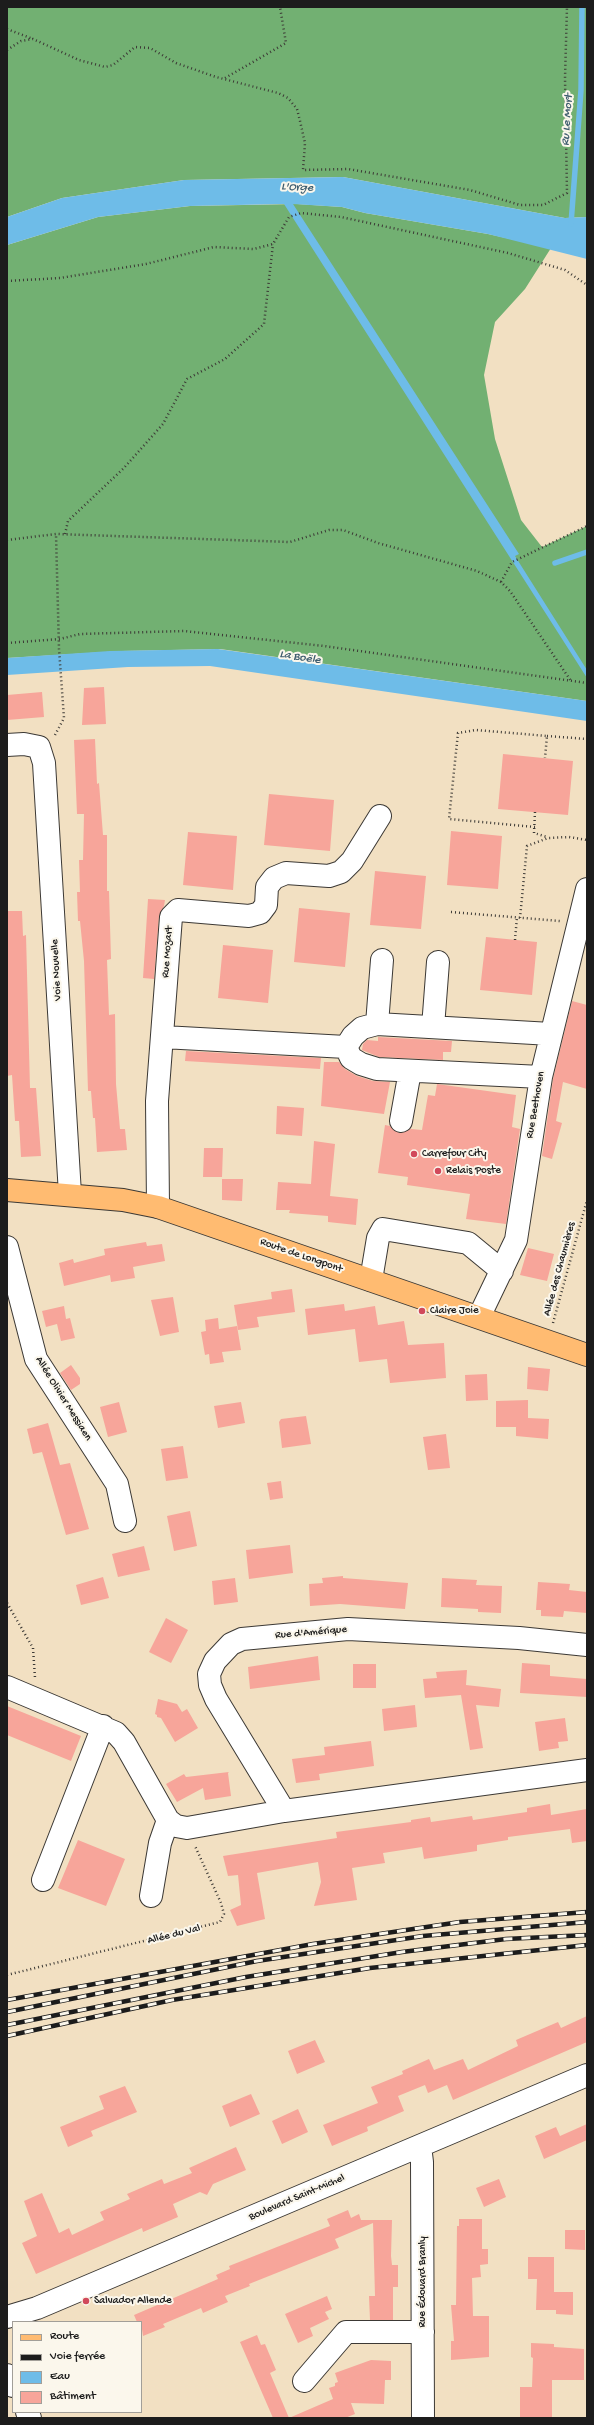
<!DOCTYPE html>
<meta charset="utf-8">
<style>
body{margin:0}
#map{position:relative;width:594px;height:2425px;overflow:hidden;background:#f2e0c2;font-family:"Gochi Hand",sans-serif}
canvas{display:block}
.frame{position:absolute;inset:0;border:8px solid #1c1c1c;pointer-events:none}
.legend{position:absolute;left:12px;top:2321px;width:130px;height:92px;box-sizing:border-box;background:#fbf7ec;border:1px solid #a29f99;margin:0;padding:5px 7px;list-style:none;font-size:12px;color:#1c1c1c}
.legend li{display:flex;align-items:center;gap:8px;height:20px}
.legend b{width:20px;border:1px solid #a29f99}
</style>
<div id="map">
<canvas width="594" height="2425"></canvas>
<div class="frame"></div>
<ul class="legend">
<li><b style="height:5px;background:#ffbb71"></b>Route</li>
<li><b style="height:5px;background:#1c1c1c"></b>Voie ferrée</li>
<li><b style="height:11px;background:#6ebce8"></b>Eau</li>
<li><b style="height:11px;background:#f7a59a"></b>Bâtiment</li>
</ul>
</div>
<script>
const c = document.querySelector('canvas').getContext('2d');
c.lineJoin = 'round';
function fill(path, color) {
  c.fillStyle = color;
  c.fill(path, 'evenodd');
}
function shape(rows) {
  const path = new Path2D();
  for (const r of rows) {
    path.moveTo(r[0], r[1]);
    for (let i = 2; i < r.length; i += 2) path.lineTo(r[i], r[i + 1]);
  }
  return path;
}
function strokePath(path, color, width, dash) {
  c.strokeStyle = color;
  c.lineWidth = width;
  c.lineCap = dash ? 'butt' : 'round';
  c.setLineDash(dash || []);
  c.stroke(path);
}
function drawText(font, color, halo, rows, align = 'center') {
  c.font = font + ' "Gochi Hand",sans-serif';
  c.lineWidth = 4;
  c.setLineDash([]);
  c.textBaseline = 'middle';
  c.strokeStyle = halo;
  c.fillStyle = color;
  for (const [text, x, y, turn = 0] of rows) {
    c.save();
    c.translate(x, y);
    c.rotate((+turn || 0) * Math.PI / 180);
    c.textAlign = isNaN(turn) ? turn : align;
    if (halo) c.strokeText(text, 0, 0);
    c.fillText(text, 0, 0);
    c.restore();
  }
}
fill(shape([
 [7,7,587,7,587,217,565,218,343,177,184,180,62,198,7,217],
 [297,204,342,207,365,213,488,234,551,248,525,289,495,322,484,375,495,439,521,520,542,547,587,526,587,701,220,649,122,651,7,658,7,245,98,217,190,206]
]), '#72b072');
fill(shape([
 [343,177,565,218,587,217,587,259,488,234,365,213,342,207,293,204,519,554,515,556,587,670,587,678,284,204,190,206,98,217,7,245,7,217,62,198,184,180],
 [218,649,587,701,587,721,210,666,128,667,7,675,7,658,110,651]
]), '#6ebce8');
strokePath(shape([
 [571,224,581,90,582,7],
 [555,563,587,552]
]), '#6ebce8', 5.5);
fill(shape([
 [104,687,106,724,82,725,84,688],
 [42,692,44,717,7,720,7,695],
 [95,739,97,784,99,783,103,835,107,835,107,891,109,891,111,959,107,960,109,1015,115,1014,116,1084,120,1129,125,1129,127,1150,97,1152,95,1118,93,1118,91,1091,88,1091,84,961,80,921,78,921,77,892,80,892,79,860,83,860,84,814,77,814,74,740],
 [503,754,573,761,568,815,498,809],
 [269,794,334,800,330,851,264,845],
 [451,831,502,836,498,889,447,885],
 [188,832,237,836,233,890,183,885],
 [375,871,426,876,421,929,370,925],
 [148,899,165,900,164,906,159,916,154,979,143,978],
 [299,908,350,913,345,967,294,962],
 [7,911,22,911,23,936,26,935,30,1088,36,1088,41,1156,21,1157,19,1121,15,1121,12,1075,7,1076],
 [486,937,537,942,532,995,480,990],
 [223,945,273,950,268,1003,218,998],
 [572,1001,587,1005,587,1089,563,1082,556,1121,562,1123,552,1159,542,1156,553,1079],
 [378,1037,452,1041,451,1052,443,1052,443,1060,379,1057,362,1050,363,1044,367,1040,378,1041],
 [186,1051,321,1058,320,1069,185,1061],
 [324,1062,339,1062,345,1069,357,1076,373,1081,390,1082,384,1114,321,1106],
 [437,1084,516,1095,512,1127,520,1129,506,1224,466,1219,470,1194,407,1185,408,1177,378,1173,385,1125,390,1126,399,1133,411,1129,422,1130,428,1095,435,1096],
 [277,1106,304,1108,302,1136,276,1134],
 [314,1141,335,1144,330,1196,358,1199,356,1225,328,1222,328,1216,289,1213,290,1210,276,1210,278,1182,311,1184],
 [204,1148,223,1148,222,1177,203,1177],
 [222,1179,243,1179,242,1201,222,1200],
 [146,1242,147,1246,162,1244,165,1261,133,1267,135,1278,111,1282,110,1275,64,1286,59,1263,73,1259,74,1263,105,1255,104,1249],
 [528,1248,554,1254,547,1281,520,1275],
 [292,1289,295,1312,257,1317,259,1327,238,1330,234,1305,272,1299,271,1292],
 [173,1297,179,1332,160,1336,151,1300],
 [344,1304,345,1311,375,1306,378,1325,404,1321,408,1345,444,1343,446,1378,390,1383,387,1359,359,1362,355,1329,308,1335,305,1309],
 [64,1306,66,1319,70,1318,75,1338,61,1341,57,1324,46,1327,42,1311],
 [218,1318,219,1329,237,1326,241,1350,222,1352,224,1362,210,1364,209,1354,205,1355,201,1332,206,1331,205,1320],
 [71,1365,80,1378,80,1384,71,1390,60,1373],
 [528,1367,550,1369,548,1391,527,1389],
 [487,1374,488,1400,466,1401,465,1375],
 [528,1400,528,1418,549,1419,548,1439,516,1436,516,1427,496,1427,496,1401],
 [119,1402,127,1432,108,1437,100,1407],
 [241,1402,245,1423,218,1428,214,1406],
 [306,1416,311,1444,282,1448,279,1422,281,1419],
 [48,1423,60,1465,70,1463,89,1529,66,1535,42,1452,33,1454,27,1429],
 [446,1434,450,1468,428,1470,423,1437],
 [183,1446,188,1478,166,1481,161,1449],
 [281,1481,283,1498,270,1500,267,1483],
 [190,1511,197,1546,174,1551,167,1516],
 [290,1545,293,1573,249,1579,246,1550],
 [144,1546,150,1570,118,1577,112,1554],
 [343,1576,343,1578,408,1583,405,1609,340,1604,310,1606,309,1584,323,1583,322,1578],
 [103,1577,109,1598,81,1605,76,1585],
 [235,1578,238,1602,214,1605,212,1581],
 [442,1578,477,1580,476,1585,502,1586,501,1613,478,1612,478,1609,441,1607],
 [538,1582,570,1584,569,1590,587,1592,587,1613,564,1611,563,1617,541,1616,541,1610,536,1610],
 [166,1618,188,1630,171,1663,149,1652],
 [318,1656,320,1680,250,1689,248,1667],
 [522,1663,550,1665,550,1676,587,1679,587,1697,520,1693],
 [353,1664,376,1664,376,1688,353,1688],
 [467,1670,466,1685,501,1689,499,1707,476,1705,483,1748,470,1750,461,1695,425,1698,423,1679,437,1678,436,1672],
 [158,1699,177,1704,182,1712,187,1709,198,1728,175,1742,161,1718,157,1717,157,1715,155,1714],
 [415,1705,417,1727,384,1731,382,1709],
 [7,1706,81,1736,71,1761,7,1735],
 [565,1718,568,1741,558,1742,559,1748,539,1751,535,1722],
 [371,1741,374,1766,319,1774,320,1780,296,1783,292,1759,325,1755,324,1747],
 [229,1772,228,1773,231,1796,205,1800,203,1788,177,1802,166,1784,184,1774,186,1777],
 [550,1804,551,1815,587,1809,587,1841,572,1843,570,1829,508,1837,508,1840,477,1845,477,1851,424,1859,422,1847,383,1853,385,1863,352,1868,357,1900,314,1906,321,1882,318,1862,257,1873,265,1919,237,1926,230,1910,241,1905,238,1875,228,1876,223,1856,337,1838,336,1832,411,1822,411,1820,430,1817,431,1822,472,1816,473,1820,527,1812,527,1808],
 [78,1840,125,1859,106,1906,58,1888],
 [587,2016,587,2042,453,2100,447,2085,428,2093,425,2085,398,2096,404,2111,367,2127,368,2131,332,2146,323,2125,378,2103,371,2087,403,2074,402,2071,429,2059,434,2070,463,2059,468,2070,518,2046,516,2040,558,2022,561,2028],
 [315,2040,325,2062,297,2074,288,2051],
 [125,2086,137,2112,91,2131,93,2136,68,2147,60,2127,104,2109,99,2096],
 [251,2094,260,2114,230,2127,222,2106],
 [298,2109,308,2132,282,2144,272,2121],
 [587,2124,587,2140,544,2159,535,2136,556,2127,560,2136],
 [236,2147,246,2170,213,2184,207,2195,200,2192,173,2204,178,2217,143,2232,142,2228,36,2274,22,2243,37,2236,24,2201,42,2193,59,2233,69,2228,72,2235,104,2220,100,2212,130,2199,127,2194,162,2179,164,2184,192,2173,189,2168],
 [499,2179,506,2197,484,2207,476,2188],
 [348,2210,351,2218,359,2214,361,2220,392,2220,391,2256,392,2265,398,2265,398,2287,393,2287,393,2320,370,2320,369,2296,375,2296,373,2223,335,2239,339,2248,249,2284,250,2286,225,2296,228,2302,203,2313,201,2308,163,2324,165,2327,143,2336,141,2322,137,2322,134,2315,218,2279,216,2275,230,2269,229,2266,330,2226,327,2219],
 [459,2219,482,2219,482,2249,488,2249,488,2264,480,2265,481,2277,472,2278,473,2316,489,2316,489,2357,451,2360,451,2341,454,2341,451,2305,456,2305,457,2226,459,2226],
 [565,2230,585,2230,585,2250,565,2249],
 [528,2257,554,2257,554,2292,573,2292,573,2315,556,2314,556,2310,536,2310,537,2279,528,2279],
 [327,2296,332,2309,325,2312,329,2319,310,2328,313,2336,298,2343,285,2314],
 [257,2335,261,2345,265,2344,276,2370,270,2373,289,2418,333,2399,329,2388,335,2386,335,2383,338,2382,335,2373,371,2360,391,2361,391,2380,385,2380,384,2404,351,2403,355,2414,345,2418,273,2418,240,2342],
 [531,2343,554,2344,554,2347,584,2349,584,2380,552,2380,552,2418,520,2417,520,2387,532,2387,533,2358,531,2357]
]), '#f7a59a');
const minor = shape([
 [7,745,24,744,39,747,44,763,70,1194],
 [377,1024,382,960],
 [433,1027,438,962],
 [163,1037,346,1047,351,1058,361,1064,377,1069,541,1077],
 [346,1047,353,1036,362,1028,377,1024,551,1034],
 [401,1121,410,1071],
 [158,1207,157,1101,171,917,178,910,249,916,260,913,266,905,267,887,274,878,286,873,329,876,341,872,352,861,380,816],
 [7,1247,36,1359,117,1484,125,1521],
 [371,1280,378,1238,383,1229,468,1243,502,1271],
 [479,1317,516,1240,541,1077,587,889],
 [7,1687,116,1733,124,1742,168,1820,176,1826,187,1828,284,1811,587,1770],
 [284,1811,216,1699,210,1685,209,1674,215,1661,231,1644,242,1639,348,1629,519,1638,587,1645],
 [43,1880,103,1726],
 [151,1896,160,1843,168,1820],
 [420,2146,422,2162,423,2418],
 [7,2317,37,2308,587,2075],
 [7,2375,13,2386],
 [304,2381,346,2332,423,2332],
 [27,2412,30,2418]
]);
const major = shape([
 [7,1190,123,1200,158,1207,587,1355]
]);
strokePath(minor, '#3c3935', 24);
strokePath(major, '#3c3935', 24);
strokePath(shape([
 [7,29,33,39],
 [7,50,21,41,33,39,79,60,105,67,113,65,135,47,150,48,176,63,216,77,278,93,288,98,297,109,300,121,305,143,303,170,348,169,470,190,520,205,543,205,567,193,565,78,567,7],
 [225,78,286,43,280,7],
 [7,281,60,278,146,264,214,247,254,249,273,244,289,217,301,213,341,217,508,253,565,270,587,285],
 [65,534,68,521,123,469,163,424,187,379,225,359,264,324,273,244],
 [7,540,56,534,290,542,329,530,343,530,378,543,477,571,501,582,510,591,571,681],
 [501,582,512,562,587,526],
 [7,643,60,639,80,634,184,631,324,646,587,683],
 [55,735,64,718,59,649,56,534],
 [547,736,587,739],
 [535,812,534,833,547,837],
 [535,827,449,819,458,733,476,730,547,736,545,758],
 [451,912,560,921],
 [520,918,527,846,548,838,569,837,587,840],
 [515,940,517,917],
 [553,1323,587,1200],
 [7,1603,33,1648,35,1678],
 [7,1975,220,1922,224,1914,221,1903,195,1846]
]), '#3c3935', 2.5, [1, 3]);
strokePath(minor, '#fff', 22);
strokePath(major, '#ffbb71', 22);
const rail = shape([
 [7,2000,313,1944,460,1922,587,1912],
 [7,2012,257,1961,423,1936,587,1922],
 [7,2025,246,1977,402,1952,506,1939,587,1935],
 [7,2036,172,2000,370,1968,587,1945]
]);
strokePath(rail, '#1c1c1c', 4.5);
strokePath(rail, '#fbf7ec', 3, [9]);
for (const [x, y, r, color] of [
 [414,1154,4,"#d1495b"],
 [438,1171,4,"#d1495b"],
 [422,1311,4,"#d1495b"],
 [86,2301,4,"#d1495b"]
]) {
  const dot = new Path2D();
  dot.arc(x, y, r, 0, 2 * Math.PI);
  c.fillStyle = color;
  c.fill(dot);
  strokePath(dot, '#fbf7ec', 1.5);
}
drawText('11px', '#1c1c1c', '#fbf7ec', [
 ["Rue Mozart",168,952,-86],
 ["Voie Nouvelle",57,970,-93],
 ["Rue Beethoven",536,1105,-80],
 ["Route de Longpont",301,1256,19],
 ["Allée des Chaumières",560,1269,-75],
 ["Allée Olivier Messiaen",63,1399,58],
 ["Rue d'Amérique",311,1633,-5],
 ["Allée du Val",174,1935,-14],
 ["Boulevard Saint-Michel",297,2198,-23],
 ["Rue Édouard Branly",423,2282,-90]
]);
drawText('11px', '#1c1c1c', '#fbf7ec', [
 ["Carrefour City",422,1154],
 ["Relais Poste",446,1171],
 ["Claire Joie",430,1311],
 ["Salvador Allende",94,2301]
], 'left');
drawText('italic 12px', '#3d5c6e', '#fbf7ec', [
 ["Ru Le Mort",568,120,-86],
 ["L'Orge",297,188,3],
 ["La Boële",300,658,9]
]);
</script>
